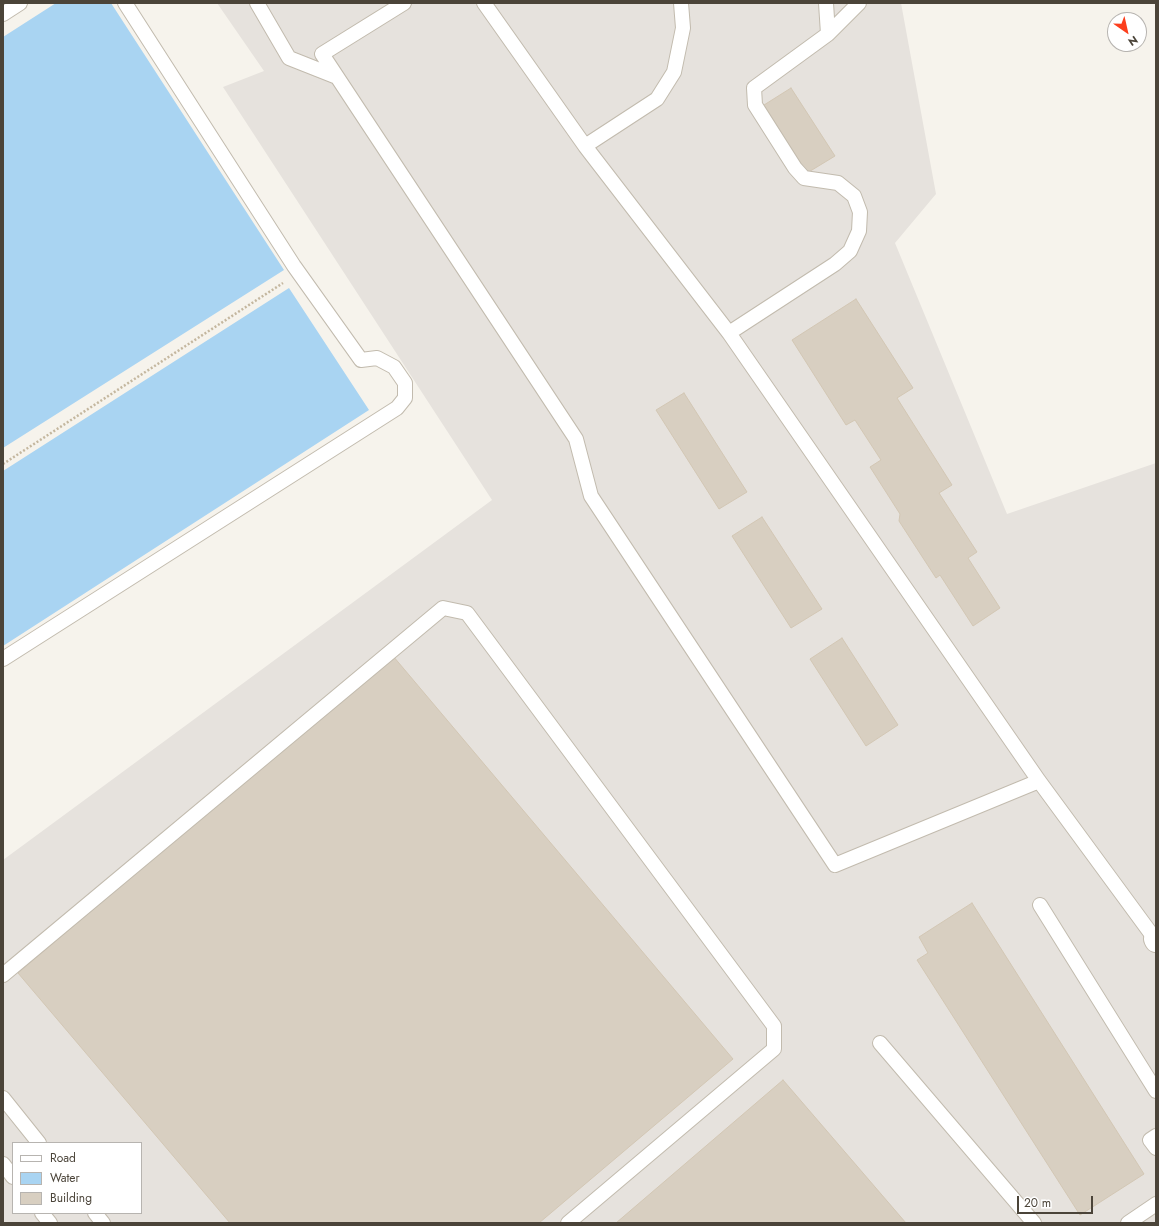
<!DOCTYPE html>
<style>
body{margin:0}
#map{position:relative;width:1159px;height:1226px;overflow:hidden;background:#f6f3ec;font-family:Jost,sans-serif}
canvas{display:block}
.frame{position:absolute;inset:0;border:4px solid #4b4439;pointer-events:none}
.legend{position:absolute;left:12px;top:1142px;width:130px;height:72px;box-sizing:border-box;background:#fff;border:1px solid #b7b4b0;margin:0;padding:5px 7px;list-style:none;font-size:12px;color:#4b4439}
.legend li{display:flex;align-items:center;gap:8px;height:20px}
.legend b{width:20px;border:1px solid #b7b4b0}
.north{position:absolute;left:1107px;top:12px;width:40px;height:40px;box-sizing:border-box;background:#fff;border:1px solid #b7b4b0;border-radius:50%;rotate:146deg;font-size:11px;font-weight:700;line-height:16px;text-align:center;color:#4b4439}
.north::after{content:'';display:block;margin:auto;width:14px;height:18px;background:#fc3f1d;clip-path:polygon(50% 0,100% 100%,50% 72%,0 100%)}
.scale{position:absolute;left:1017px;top:1196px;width:76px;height:18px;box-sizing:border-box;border:2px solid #4b4439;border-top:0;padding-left:5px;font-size:12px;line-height:14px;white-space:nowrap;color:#4b4439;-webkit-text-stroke:3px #fff;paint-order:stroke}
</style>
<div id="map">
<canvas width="1159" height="1226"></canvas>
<div class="frame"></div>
<ul class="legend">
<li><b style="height:5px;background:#fff"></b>Road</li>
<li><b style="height:11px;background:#a9d4f2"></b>Water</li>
<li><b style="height:11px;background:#d8cfc1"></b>Building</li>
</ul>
<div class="north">N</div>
<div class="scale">20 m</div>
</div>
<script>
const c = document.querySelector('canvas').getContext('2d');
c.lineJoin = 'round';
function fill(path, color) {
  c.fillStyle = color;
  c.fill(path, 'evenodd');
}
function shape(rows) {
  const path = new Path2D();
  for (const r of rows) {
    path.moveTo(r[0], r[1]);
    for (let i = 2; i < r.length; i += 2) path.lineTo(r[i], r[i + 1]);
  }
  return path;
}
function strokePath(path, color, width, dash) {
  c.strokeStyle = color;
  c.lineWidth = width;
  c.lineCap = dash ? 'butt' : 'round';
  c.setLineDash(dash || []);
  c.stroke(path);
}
fill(shape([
 [217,3,901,3,936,194,895,243,1007,514,1156,463,1156,1223,3,1223,3,860,492,500,223,87,264,71],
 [13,1143,141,1143,141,1213,13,1213]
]), '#e6e2dd');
fill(shape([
 [56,3,111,3,284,270,3,448,3,37],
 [289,288,369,410,3,646,3,471]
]), '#a9d4f2');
const building = shape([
 [791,88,835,156,807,173,764,105,791,88],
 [856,299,913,388,897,398,952,485,939,493,977,552,968,558,1000,608,973,626,940,575,936,578,899,521,900,514,870,467,881,460,855,420,846,425,792,340,856,299],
 [684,393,747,492,719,509,656,410,684,393],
 [762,517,822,609,791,628,732,536,762,517],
 [842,638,898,725,866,746,810,659,842,638],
 [393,656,733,1059,539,1223,230,1223,18,973,393,656],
 [972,903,1144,1174,1080,1215,917,960,928,953,919,937,972,903],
 [783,1080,906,1223,616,1223,783,1080]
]);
fill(building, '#d8cfc1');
strokePath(building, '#d3c7b4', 1);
const lane = shape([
 [257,3,289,58,337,77],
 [404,3,322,54,576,439,591,496,835,865,1039,781],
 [484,3,585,146,729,333,1039,781,1155,939],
 [826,3,828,34],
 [3,14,20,3],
 [585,146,657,99,674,72,683,28,681,3],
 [729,333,835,264,850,251,859,231,860,212,854,196,838,183,804,178,795,168,755,105,754,88,828,34,859,3],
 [3,659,397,408,405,398,405,383,394,367,377,358,361,360,294,266,125,3],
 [1040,905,1156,1091],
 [3,975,443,608,467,613,774,1026,774,1049,568,1223],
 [880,1043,1034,1223],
 [3,1098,39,1143],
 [1156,1136,1150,1140,1156,1148],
 [3,1164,13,1177],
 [42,1213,50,1223],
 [95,1213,103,1223],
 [1128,1223,1156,1204]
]);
const street = shape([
 [1155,939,1156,941]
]);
strokePath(lane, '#c2bbae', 16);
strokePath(street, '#c2bbae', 24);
strokePath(shape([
 [3,464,283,283]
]), '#c4b79f', 2.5, [2, 2]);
strokePath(lane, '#fff', 14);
strokePath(street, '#fff', 22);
</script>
